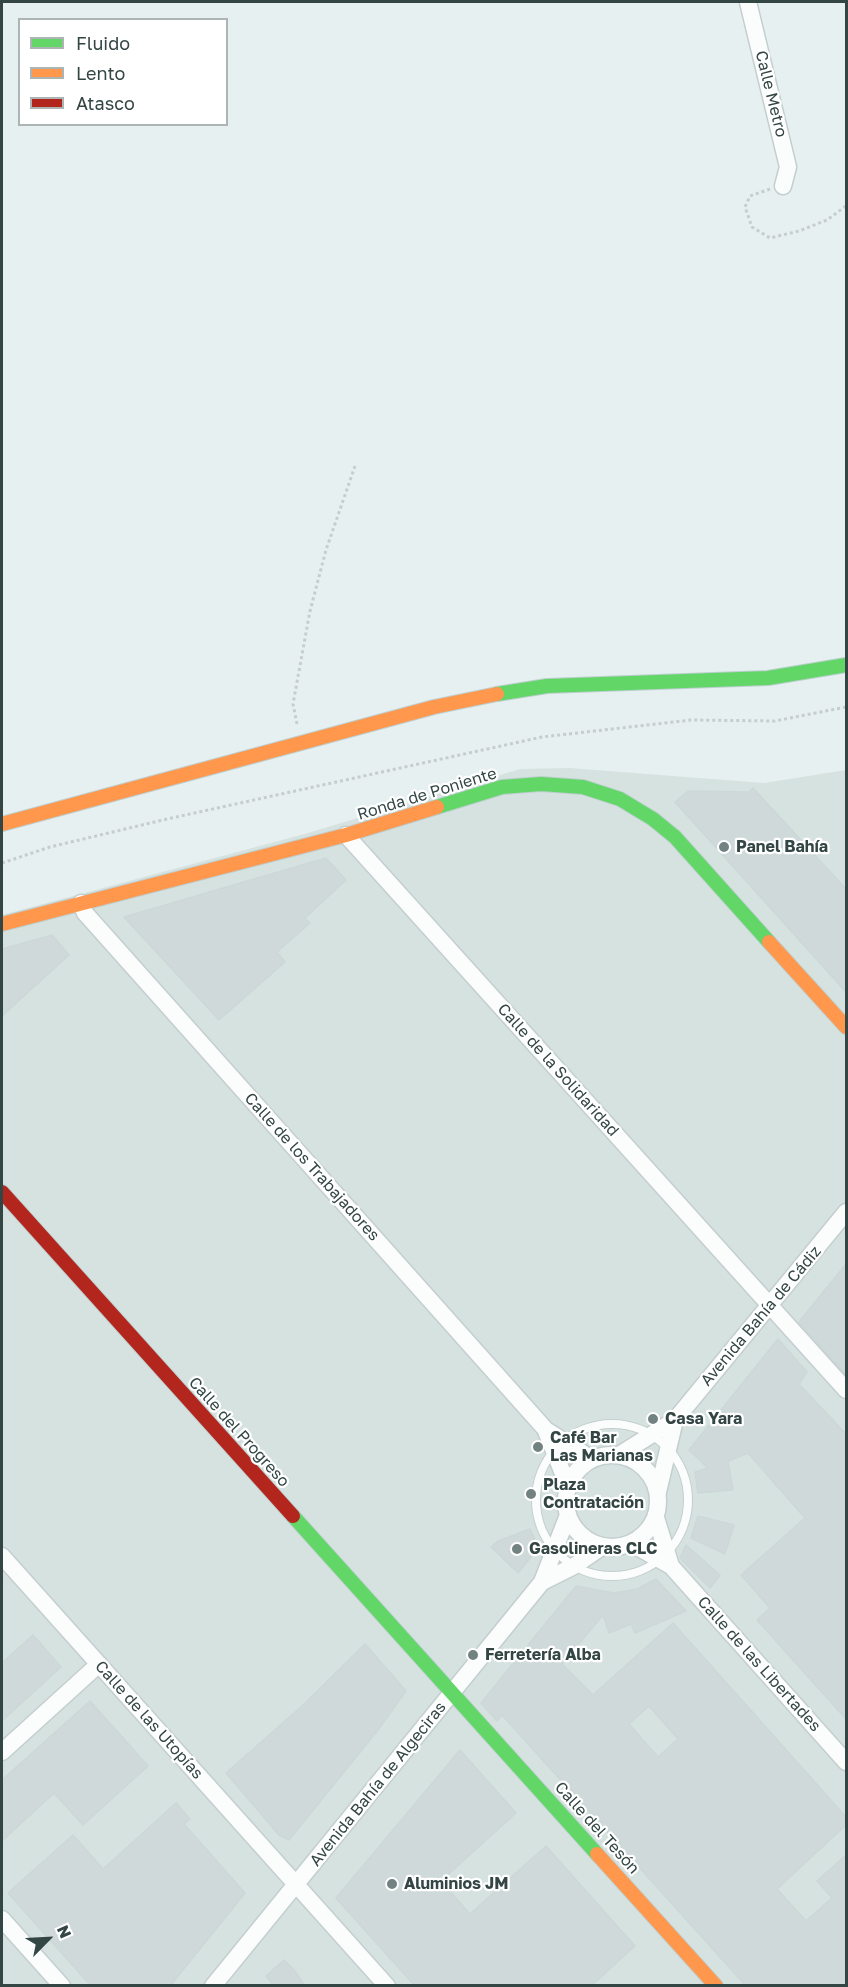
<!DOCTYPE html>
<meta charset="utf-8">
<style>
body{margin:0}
#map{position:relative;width:848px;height:1987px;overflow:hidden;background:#e6f0f0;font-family:"Golos Text",sans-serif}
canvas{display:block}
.frame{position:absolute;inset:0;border:3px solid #334644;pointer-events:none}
.legend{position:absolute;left:18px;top:18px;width:210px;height:108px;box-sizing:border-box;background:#fff;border:2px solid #adb5b4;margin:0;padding:8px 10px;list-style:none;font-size:18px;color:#334644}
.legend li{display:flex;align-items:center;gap:12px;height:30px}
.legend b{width:30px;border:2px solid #adb5b4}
.north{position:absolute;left:18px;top:1909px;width:60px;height:60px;-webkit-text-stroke:4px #fff;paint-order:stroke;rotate:66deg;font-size:16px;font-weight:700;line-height:24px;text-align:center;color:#334644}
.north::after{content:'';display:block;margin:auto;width:21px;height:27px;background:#334644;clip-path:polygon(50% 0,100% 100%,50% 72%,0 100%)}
</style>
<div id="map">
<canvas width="848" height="1987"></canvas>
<div class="frame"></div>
<ul class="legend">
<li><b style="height:8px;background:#63d668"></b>Fluido</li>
<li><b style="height:8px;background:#ff974d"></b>Lento</li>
<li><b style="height:8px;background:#b3261e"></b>Atasco</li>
</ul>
<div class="north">N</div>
</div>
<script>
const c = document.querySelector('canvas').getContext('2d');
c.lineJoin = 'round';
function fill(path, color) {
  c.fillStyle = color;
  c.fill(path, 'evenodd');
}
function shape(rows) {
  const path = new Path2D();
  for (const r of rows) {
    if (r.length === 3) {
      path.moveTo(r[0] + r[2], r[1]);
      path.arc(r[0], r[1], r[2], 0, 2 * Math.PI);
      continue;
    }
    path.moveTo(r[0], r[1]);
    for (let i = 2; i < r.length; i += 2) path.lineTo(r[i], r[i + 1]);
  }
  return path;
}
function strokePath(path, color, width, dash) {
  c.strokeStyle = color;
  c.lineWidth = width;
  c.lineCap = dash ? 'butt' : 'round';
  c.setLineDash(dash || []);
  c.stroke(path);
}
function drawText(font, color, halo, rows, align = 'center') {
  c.font = font + ' "Golos Text",sans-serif';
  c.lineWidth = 4.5;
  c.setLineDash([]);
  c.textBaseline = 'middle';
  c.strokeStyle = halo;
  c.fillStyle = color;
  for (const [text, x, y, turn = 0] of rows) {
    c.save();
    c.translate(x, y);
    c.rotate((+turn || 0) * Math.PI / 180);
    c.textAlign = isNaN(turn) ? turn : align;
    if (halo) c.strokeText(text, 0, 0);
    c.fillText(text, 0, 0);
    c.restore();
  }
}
fill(shape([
 [570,768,764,783,846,770,846,1985,2,1986,2,915,308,833,520,769]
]), '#d6e2e0');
const building = shape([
 [753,788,846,889,846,992,675,802,688,791,749,792,753,788],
 [326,858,346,880,305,918,310,923,277,952,285,962,219,1020,124,917,326,858],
 [52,935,69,955,2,1016,2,949,52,935],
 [846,1264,846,1375,799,1322,846,1264],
 [778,1339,807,1372,799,1384,846,1434,846,1719,757,1620,770,1608,741,1575,805,1518,748,1453,728,1461,733,1490,698,1493,695,1472,708,1468,689,1450,778,1339],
 [698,1516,734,1525,725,1554,691,1538,698,1516],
 [530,1529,539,1547,518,1573,491,1547,498,1541,530,1529],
 [686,1545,720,1575,710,1588,680,1558,686,1545],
 [656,1579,686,1611,635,1633,631,1624,609,1633,603,1615,562,1664,593,1695,673,1623,846,1817,846,1825,777,1889,806,1921,832,1898,817,1881,846,1855,846,1986,746,1986,502,1715,497,1721,481,1703,576,1586,614,1593,637,1589,656,1579],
 [649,1706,678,1739,658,1757,629,1724,649,1706],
 [33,1635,61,1667,2,1721,2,1663,33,1635],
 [365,1644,406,1691,378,1730,289,1840,279,1835,226,1773,302,1706,365,1644],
 [90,1701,148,1766,83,1825,54,1793,2,1841,2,1780,90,1701],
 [460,1750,516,1813,441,1881,470,1914,546,1846,635,1946,591,1986,415,1986,336,1898,460,1750],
 [176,1803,190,1819,184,1824,245,1893,170,1986,91,1986,8,1893,73,1835,103,1869,176,1803],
 [284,1960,295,1971,305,1986,274,1986,266,1976,284,1960]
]);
fill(building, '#cfd9d9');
strokePath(building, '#ccd8d7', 1.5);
const lane = shape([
 [612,1500,76]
]);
const street = shape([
 [748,2,788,167,783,186],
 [346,835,846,1390],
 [81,903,85,913,546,1430,592,1459],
 [546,1431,568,1486],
 [612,1501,46],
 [619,1455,675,1420,846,1212],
 [658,1492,675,1420],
 [656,1518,671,1566],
 [632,1544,671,1566,846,1762],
 [2,1556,387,1986],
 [542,1582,574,1566,602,1547],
 [2,1752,99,1664],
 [2,1919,62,1986],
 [213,1986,542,1582,568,1515]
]);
const fast = shape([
 [497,694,547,686,768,678,846,665],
 [437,807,502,787,541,784,583,787,620,799,653,819,675,837,769,942],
 [293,1516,597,1854]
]);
const slow = shape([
 [2,824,434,707,497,694],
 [2,924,346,835,437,807],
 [769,942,846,1027],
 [597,1854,716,1986]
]);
const jam = shape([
 [2,1192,293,1516]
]);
strokePath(lane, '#c4cece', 10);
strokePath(street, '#c4cece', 19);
strokePath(fast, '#bdcfd0', 16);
strokePath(slow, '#bdcfd0', 16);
strokePath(jam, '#bdcfd0', 16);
strokePath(shape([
 [770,189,750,196,745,207,752,227,770,238,799,231,827,220,846,206],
 [297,724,293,704,310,611,326,550,355,466],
 [2,863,50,847,167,819,542,737,691,720,775,721,846,707]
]), '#c6cecd', 3, [3, 3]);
strokePath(lane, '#fbfdfd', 8);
strokePath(street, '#fbfdfd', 16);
strokePath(fast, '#63d668', 14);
strokePath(slow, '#ff974d', 14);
strokePath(jam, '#b3261e', 14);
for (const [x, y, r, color] of [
 [724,847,6,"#728280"],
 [653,1419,6,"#728280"],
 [538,1447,6,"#728280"],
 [531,1494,6,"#728280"],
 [517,1549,6,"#728280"],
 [473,1655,6,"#728280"],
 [392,1884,6,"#728280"]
]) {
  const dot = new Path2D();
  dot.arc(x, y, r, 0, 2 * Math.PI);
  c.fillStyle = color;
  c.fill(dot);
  strokePath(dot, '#fff', 2);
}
drawText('16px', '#334644', '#fff', [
 ["Calle Metro",771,94,76],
 ["Ronda de Poniente",427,794,-17],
 ["Calle de la Solidaridad",558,1070,48],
 ["Calle de los Trabajadores",312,1167,48],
 ["Avenida Bahía de Cádiz",761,1316,-50],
 ["Calle del Progreso",239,1432,48],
 ["Calle de las Libertades",759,1664,48],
 ["Calle de las Utopías",149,1720,48],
 ["Avenida Bahía de Algeciras",378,1784,-51],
 ["Calle del Tesón",597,1828,48]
]);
drawText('bold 16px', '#334644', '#fff', [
 ["Panel Bahía",736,847],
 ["Casa Yara",665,1419],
 ["Café Bar",550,1438],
 ["Las Marianas",550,1456],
 ["Plaza",543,1485],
 ["Contratación",543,1503],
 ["Gasolineras CLC",529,1549],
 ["Ferretería Alba",485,1655],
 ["Aluminios JM",404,1884]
], 'left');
</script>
